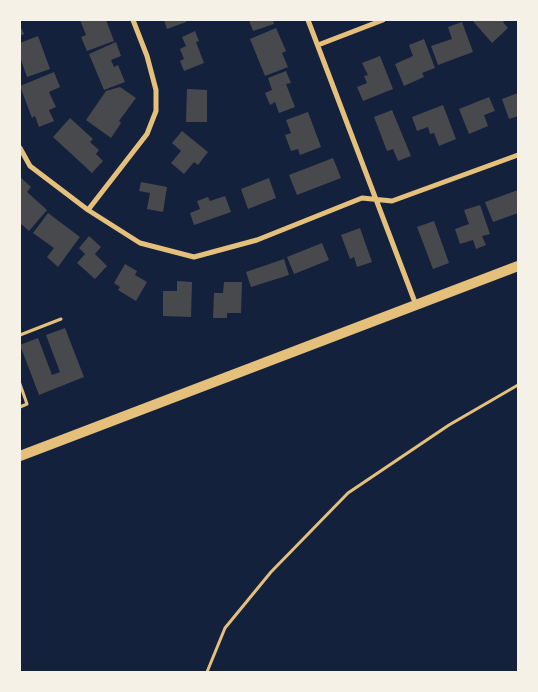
<!DOCTYPE html>
<style>
body{margin:0}
#map{position:relative;width:538px;height:692px;overflow:hidden;background:#14213d;font-family:Rubik,sans-serif}
canvas{display:block}
.frame{position:absolute;inset:0;border:21px solid #f6f1e7;pointer-events:none}
</style>
<div id="map">
<canvas width="538" height="692"></canvas>
<div class="frame"></div>
</div>
<script>
const c = document.querySelector('canvas').getContext('2d');
c.lineJoin = 'round';
function fill(path, color) {
  c.fillStyle = color;
  c.fill(path, 'evenodd');
}
function shape(rows) {
  const path = new Path2D();
  for (const r of rows) {
    path.moveTo(r[0], r[1]);
    for (let i = 2; i < r.length; i += 2) path.lineTo(r[i], r[i + 1]);
  }
  return path;
}
function strokePath(path, color, width, dash) {
  c.strokeStyle = color;
  c.lineWidth = width;
  c.lineCap = dash ? 'butt' : 'round';
  c.setLineDash(dash || []);
  c.stroke(path);
}
fill(shape([
 [80,20,106,20,114,41,87,51,81,37,86,35],
 [164,20,186,20,186,22,167,29],
 [249,20,273,20,274,24,253,31],
 [472,20,506,20,503,22,508,28,492,43],
 [462,22,473,52,438,65,431,46,452,39,448,27],
 [20,25,24,34,20,36],
 [276,28,286,51,282,53,288,67,265,76,250,39],
 [195,31,199,41,196,42,204,63,184,71,180,61,184,59,180,49,186,46,182,37],
 [38,36,50,69,27,77,20,57,20,43],
 [424,39,435,68,422,73,424,77,404,86,395,64,413,56,409,45],
 [116,42,121,56,111,60,114,67,118,65,125,82,104,90,89,54],
 [380,56,393,89,363,101,357,87,367,83,364,76,368,75,362,63],
 [286,71,291,83,286,84,295,107,279,113,275,102,270,105,265,93,272,90,268,78],
 [54,72,60,87,49,92,56,107,49,110,54,121,39,127,35,116,32,118,20,86],
 [120,87,136,98,119,121,121,123,111,138,86,120,106,91],
 [187,89,207,90,207,122,186,122],
 [518,93,518,116,509,119,502,99],
 [489,97,495,111,484,115,488,126,469,134,459,109],
 [443,105,456,139,439,146,434,133,430,134,428,127,417,131,412,117],
 [392,110,411,156,398,161,393,149,387,151,374,117],
 [308,112,321,147,300,155,298,149,291,151,285,135,291,133,286,120],
 [70,118,93,139,90,142,99,150,96,154,103,161,92,173,53,137],
 [182,131,208,152,198,165,194,162,184,174,171,163,181,151,172,143],
 [333,158,341,178,297,195,289,175],
 [20,177,31,187,27,192,47,210,29,231,21,224,20,225],
 [269,178,276,198,248,209,241,189],
 [141,182,167,187,163,212,147,209,150,193,139,191],
 [518,190,518,213,493,222,485,202],
 [225,196,231,212,194,225,190,213,200,209,197,201,208,197,210,201],
 [480,205,490,234,482,236,486,245,476,249,473,240,460,244,455,229,469,224,464,210],
 [48,213,80,237,58,267,47,257,54,248,33,233],
 [434,221,449,263,433,269,417,227],
 [360,228,372,262,357,267,354,257,350,259,341,235],
 [89,236,101,247,95,254,107,266,95,279,77,263,85,254,79,248],
 [322,243,329,260,294,274,287,257],
 [284,259,289,275,251,287,246,272],
 [125,264,137,271,135,275,147,282,136,301,118,290,120,287,114,283],
 [177,281,192,282,191,317,163,316,163,291,177,291],
 [224,282,242,282,241,313,227,313,227,318,213,318,214,293,223,293],
 [65,328,84,377,39,395,20,345,38,338,52,375,60,372,46,335]
]), '#48494c');
strokePath(shape([
 [20,335,61,319],
 [20,384,27,404,20,407],
 [207,672,225,628,271,572,348,493,449,425,518,385]
]), '#e5c07b', 3);
strokePath(shape([
 [308,20,416,305],
 [318,45,383,20],
 [20,148,30,166,88,210,140,243,194,257,257,240,362,198,392,201,518,155],
 [88,210,147,134,156,111,156,90,147,56,133,20]
]), '#e5c07b', 5);
strokePath(shape([
 [20,456,518,266]
]), '#e5c07b', 10);
</script>
